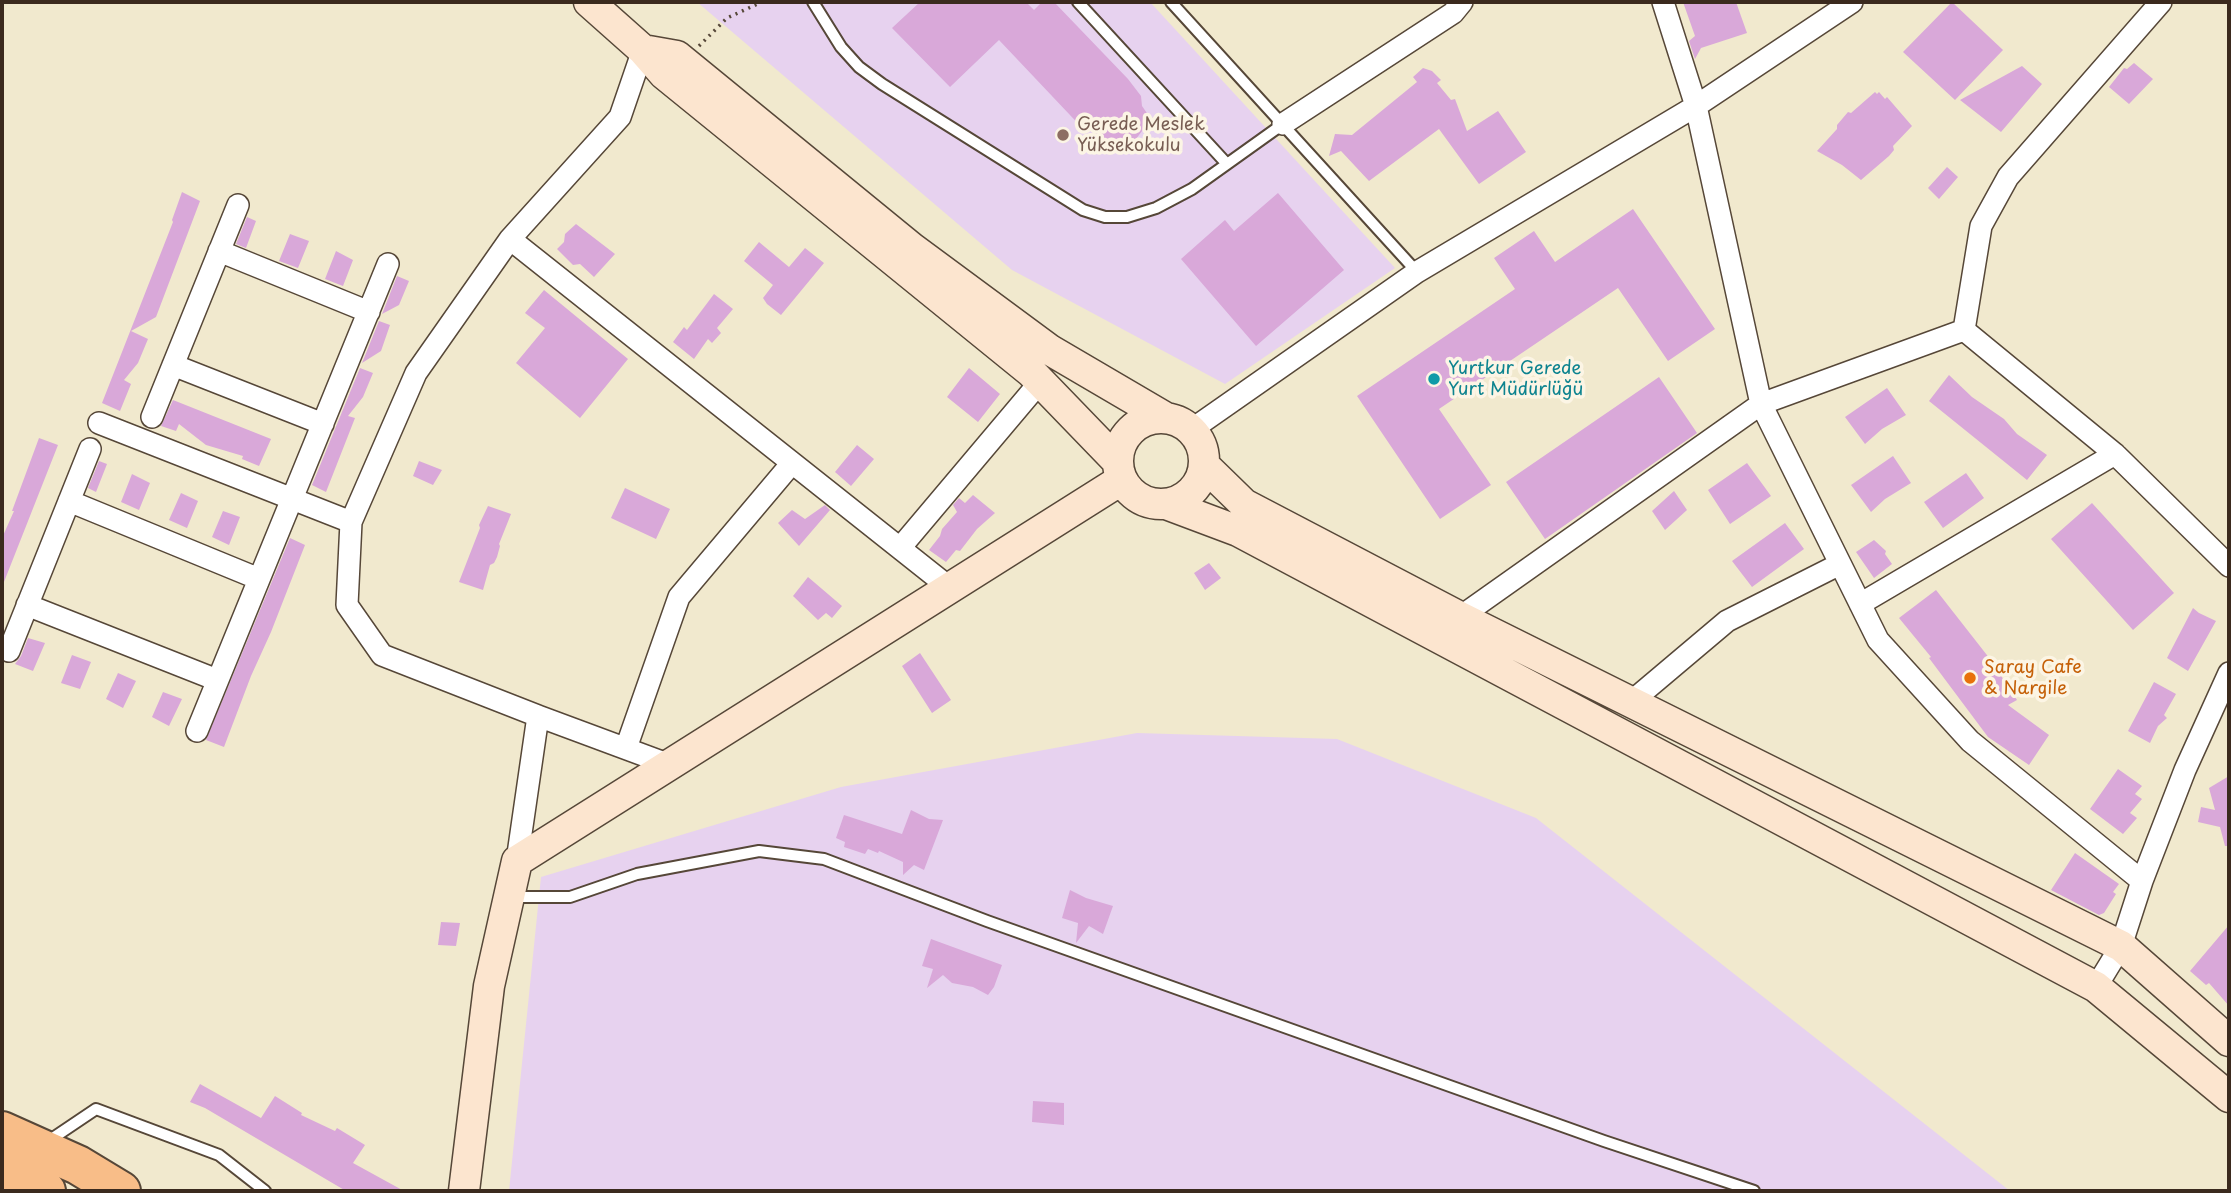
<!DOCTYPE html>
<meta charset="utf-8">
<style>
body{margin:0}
#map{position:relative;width:2231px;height:1193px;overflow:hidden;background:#f1e9ce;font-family:"Playpen Sans",sans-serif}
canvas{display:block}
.frame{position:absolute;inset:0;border:4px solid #3b2a1e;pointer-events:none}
</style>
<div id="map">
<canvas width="2231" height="1193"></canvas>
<div class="frame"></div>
</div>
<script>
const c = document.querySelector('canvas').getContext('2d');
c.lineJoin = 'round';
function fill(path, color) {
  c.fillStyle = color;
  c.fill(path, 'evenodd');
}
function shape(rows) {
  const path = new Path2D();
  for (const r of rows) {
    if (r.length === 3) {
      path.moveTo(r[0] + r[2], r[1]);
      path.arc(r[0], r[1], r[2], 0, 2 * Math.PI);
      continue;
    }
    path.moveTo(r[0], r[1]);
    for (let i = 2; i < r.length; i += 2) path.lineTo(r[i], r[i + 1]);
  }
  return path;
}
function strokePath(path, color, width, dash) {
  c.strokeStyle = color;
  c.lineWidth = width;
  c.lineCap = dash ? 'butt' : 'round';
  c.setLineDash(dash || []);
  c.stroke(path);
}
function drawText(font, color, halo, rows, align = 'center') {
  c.font = font + ' "Playpen Sans",sans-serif';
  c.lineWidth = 7;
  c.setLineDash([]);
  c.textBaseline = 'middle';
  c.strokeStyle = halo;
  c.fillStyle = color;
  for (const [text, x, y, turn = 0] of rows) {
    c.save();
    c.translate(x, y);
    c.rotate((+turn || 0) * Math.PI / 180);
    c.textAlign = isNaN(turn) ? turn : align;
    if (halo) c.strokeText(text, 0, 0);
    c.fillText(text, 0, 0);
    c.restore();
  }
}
fill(shape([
 [697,2,1150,2,1395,268,1225,384,1012,270],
 [1137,733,1337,739,1536,818,2010,1191,509,1191,541,877,841,787]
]), '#e7d2ef');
fill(shape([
 [920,2,1026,2,1034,10,1042,2,1054,2,1128,79,1141,96,1142,106,1151,119,1136,139,1113,153,1091,130,1087,133,999,40,950,87,892,28],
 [1683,2,1736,2,1747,33,1701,48,1695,59,1689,41,1695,36],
 [1952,2,2003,50,1955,100,1903,52],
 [2134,63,2153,79,2129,104,2109,87,2124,68,2127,69],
 [2022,66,2042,84,2001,132,1960,100],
 [1423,68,1432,71,1441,80,1437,83,1451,100,1455,99,1467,131,1498,111,1526,152,1479,184,1439,129,1369,181,1341,151,1329,156,1335,134,1352,135,1417,82,1413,77],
 [1875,92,1877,94,1879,92,1885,99,1887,97,1912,126,1893,146,1894,150,1889,156,1861,180,1842,165,1817,151,1837,129,1837,125,1848,112,1851,113],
 [1947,167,1958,177,1939,199,1928,188],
 [182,192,200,201,156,317,131,331,148,339,138,363,124,380,131,384,120,411,102,403,173,222,172,220],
 [1278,193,1344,270,1256,346,1181,259,1225,220,1234,231],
 [1633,209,1715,329,1668,361,1618,288,1439,409,1491,485,1440,519,1357,396,1515,289,1494,258,1534,231,1555,262],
 [247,217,256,221,246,248,236,244],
 [576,224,615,254,594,277,580,264,573,265,557,249,564,242,565,234],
 [290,234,309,241,298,268,279,261],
 [759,242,789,267,805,248,824,263,781,315,767,304,763,298,773,285,744,261],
 [336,251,353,260,343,286,325,279],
 [397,276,409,281,399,305,382,314],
 [544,290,628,359,580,418,516,363,545,328,525,313],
 [714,294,733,309,717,328,721,333,712,343,708,339,694,359,673,342,684,327,687,330],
 [379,321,390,325,381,351,362,363],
 [360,368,373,373,363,397,348,416,355,418,326,492,312,485],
 [969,368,1000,394,978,422,947,397],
 [1949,375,1972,397,2004,419,2017,434,2047,455,2027,480,1929,401],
 [1659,377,1697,433,1545,539,1506,482],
 [1887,388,1906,415,1882,429,1865,444,1845,417],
 [173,400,271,439,259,466,242,459,243,456,206,445,179,424,176,431,161,426],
 [39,438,58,445,2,587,2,538,14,511,12,511],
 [857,445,874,459,851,486,835,472],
 [1893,456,1911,483,1885,499,1871,512,1851,485],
 [99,461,107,464,96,492,88,488],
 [419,461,442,470,433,485,413,476],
 [1747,463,1771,496,1730,524,1708,490],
 [1966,473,1984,498,1943,528,1924,502],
 [132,474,150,483,139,510,121,502],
 [625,488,670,509,656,539,611,518],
 [1674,491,1687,510,1665,530,1652,511],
 [181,493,198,501,187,528,169,520],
 [973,495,995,513,977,529,960,551,956,550,946,562,929,550,940,536,942,529,957,512,953,505,959,498,965,503],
 [2092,503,2174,593,2133,630,2051,539],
 [825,505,830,510,799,546,778,523,792,510,805,519],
 [488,506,511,514,499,544,500,546,497,557,494,563,490,565,483,590,459,582,480,528,479,525],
 [223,511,240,517,229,545,212,537],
 [1785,523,1804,549,1752,587,1732,561],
 [290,538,305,545,271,632,251,676,224,747,206,740],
 [1874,540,1886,551,1885,554,1892,564,1874,578,1856,552],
 [1209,563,1221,578,1205,590,1194,573],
 [808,577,842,606,832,618,826,613,818,620,793,596],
 [1936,590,1990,659,2017,700,2008,705,2049,735,2029,765,1988,737,1929,658,1931,657,1899,618],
 [2193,608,2199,613,2216,621,2188,671,2167,658],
 [28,638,45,643,33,671,15,664,21,656],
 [920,653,951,700,932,713,902,666],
 [72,655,91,662,80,689,61,683],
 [118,673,136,681,123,708,106,699],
 [2154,682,2176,694,2164,715,2167,718,2158,726,2150,743,2128,731],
 [163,692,182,699,169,726,152,717],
 [2118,769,2142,786,2135,794,2142,799,2130,813,2137,818,2123,834,2090,809],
 [2229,776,2229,846,2225,846,2220,827,2198,822,2201,807,2215,810,2209,788],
 [911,810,929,819,943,820,924,870,914,865,903,875,903,862,879,851,878,853,868,849,865,854,844,847,845,842,836,838,844,815,902,834],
 [2075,853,2119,884,2113,892,2116,894,2104,913,2099,915,2051,890],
 [1070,890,1086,898,1113,906,1103,934,1089,926,1076,943,1078,923,1062,918],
 [441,922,460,923,456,946,438,945],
 [2229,925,2229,1006,2209,983,2206,985,2190,971],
 [931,939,1002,965,994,987,988,995,973,987,952,983,943,975,927,988,933,969,922,966],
 [200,1084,261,1118,275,1096,302,1113,301,1115,335,1131,337,1128,365,1145,353,1163,404,1191,346,1191,205,1108,190,1102],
 [1033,1101,1064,1103,1064,1125,1032,1122]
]), '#d9a8d9');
const lane = shape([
 [813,2,841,47,859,67,882,84,1083,210,1105,217,1127,217,1156,208,1192,189,1283,124],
 [1078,2,1227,164],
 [1171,2,1417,272],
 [512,897,570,897,637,874,759,851,824,859,987,921,1604,1141,1754,1191],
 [47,1142,96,1109,219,1155,265,1191]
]);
const street = shape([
 [1663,2,1696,106,1852,2],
 [1283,124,1453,13,1462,2],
 [510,239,950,588],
 [219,251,369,312],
 [1964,330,1981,226,2008,177,2161,2],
 [173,365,323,424],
 [152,417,238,205],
 [99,423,351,522],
 [1191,430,1417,272,1696,106,1761,404,1878,640,1970,741,2142,881],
 [69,501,259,579],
 [900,548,1040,382],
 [1860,604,2115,454],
 [27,605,217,680],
 [1460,617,1761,404,1964,330,2115,454,2229,566],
 [9,651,90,449],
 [1631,702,1727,621,1840,564],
 [538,716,670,765],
 [197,731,388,264],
 [626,748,679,597,792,463],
 [517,861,538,716,382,655,347,605,351,522,416,373,510,239,620,117,643,50],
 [2096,987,2121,946,2142,881,2185,770,2229,673]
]);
const secondary = shape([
 [589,2,643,50,664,74,1031,372,1117,461],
 [643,50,677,56,912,248,1050,350,1166,418],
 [1161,461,43],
 [1204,465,1244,504,1460,617,2121,946,2229,1041],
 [1166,504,1238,531,2096,987,2229,1097],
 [464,1191,489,986,517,861,1121,480]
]);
const highway = shape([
 [2,1131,78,1165,121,1191],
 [2,1169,46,1191]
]);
strokePath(lane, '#564738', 14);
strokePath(street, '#564738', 24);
strokePath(secondary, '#564738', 33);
strokePath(highway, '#564738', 42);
strokePath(shape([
 [699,46,727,18,762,2]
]), '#564738', 3.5, [2, 5]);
strokePath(lane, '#fff', 10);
strokePath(street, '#fff', 21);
strokePath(secondary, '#fce5cf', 30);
strokePath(highway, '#f8bd88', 38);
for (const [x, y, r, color] of [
 [1063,135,7,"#8d6e63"],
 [1434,379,7,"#0f9aa8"],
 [1970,678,7,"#e8710a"]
]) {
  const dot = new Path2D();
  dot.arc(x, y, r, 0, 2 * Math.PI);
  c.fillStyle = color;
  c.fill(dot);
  strokePath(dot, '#fcf5e5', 2.5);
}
drawText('18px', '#785e54', '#fcf5e5', [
 ["Gerede Meslek",1077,125],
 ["Yüksekokulu",1077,146]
], 'left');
drawText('18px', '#0d838f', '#fcf5e5', [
 ["Yurtkur Gerede",1448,369],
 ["Yurt Müdürlüğü",1448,390]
], 'left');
drawText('18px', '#c56008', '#fcf5e5', [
 ["Saray Cafe",1984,668],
 ["& Nargile",1984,689]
], 'left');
</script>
